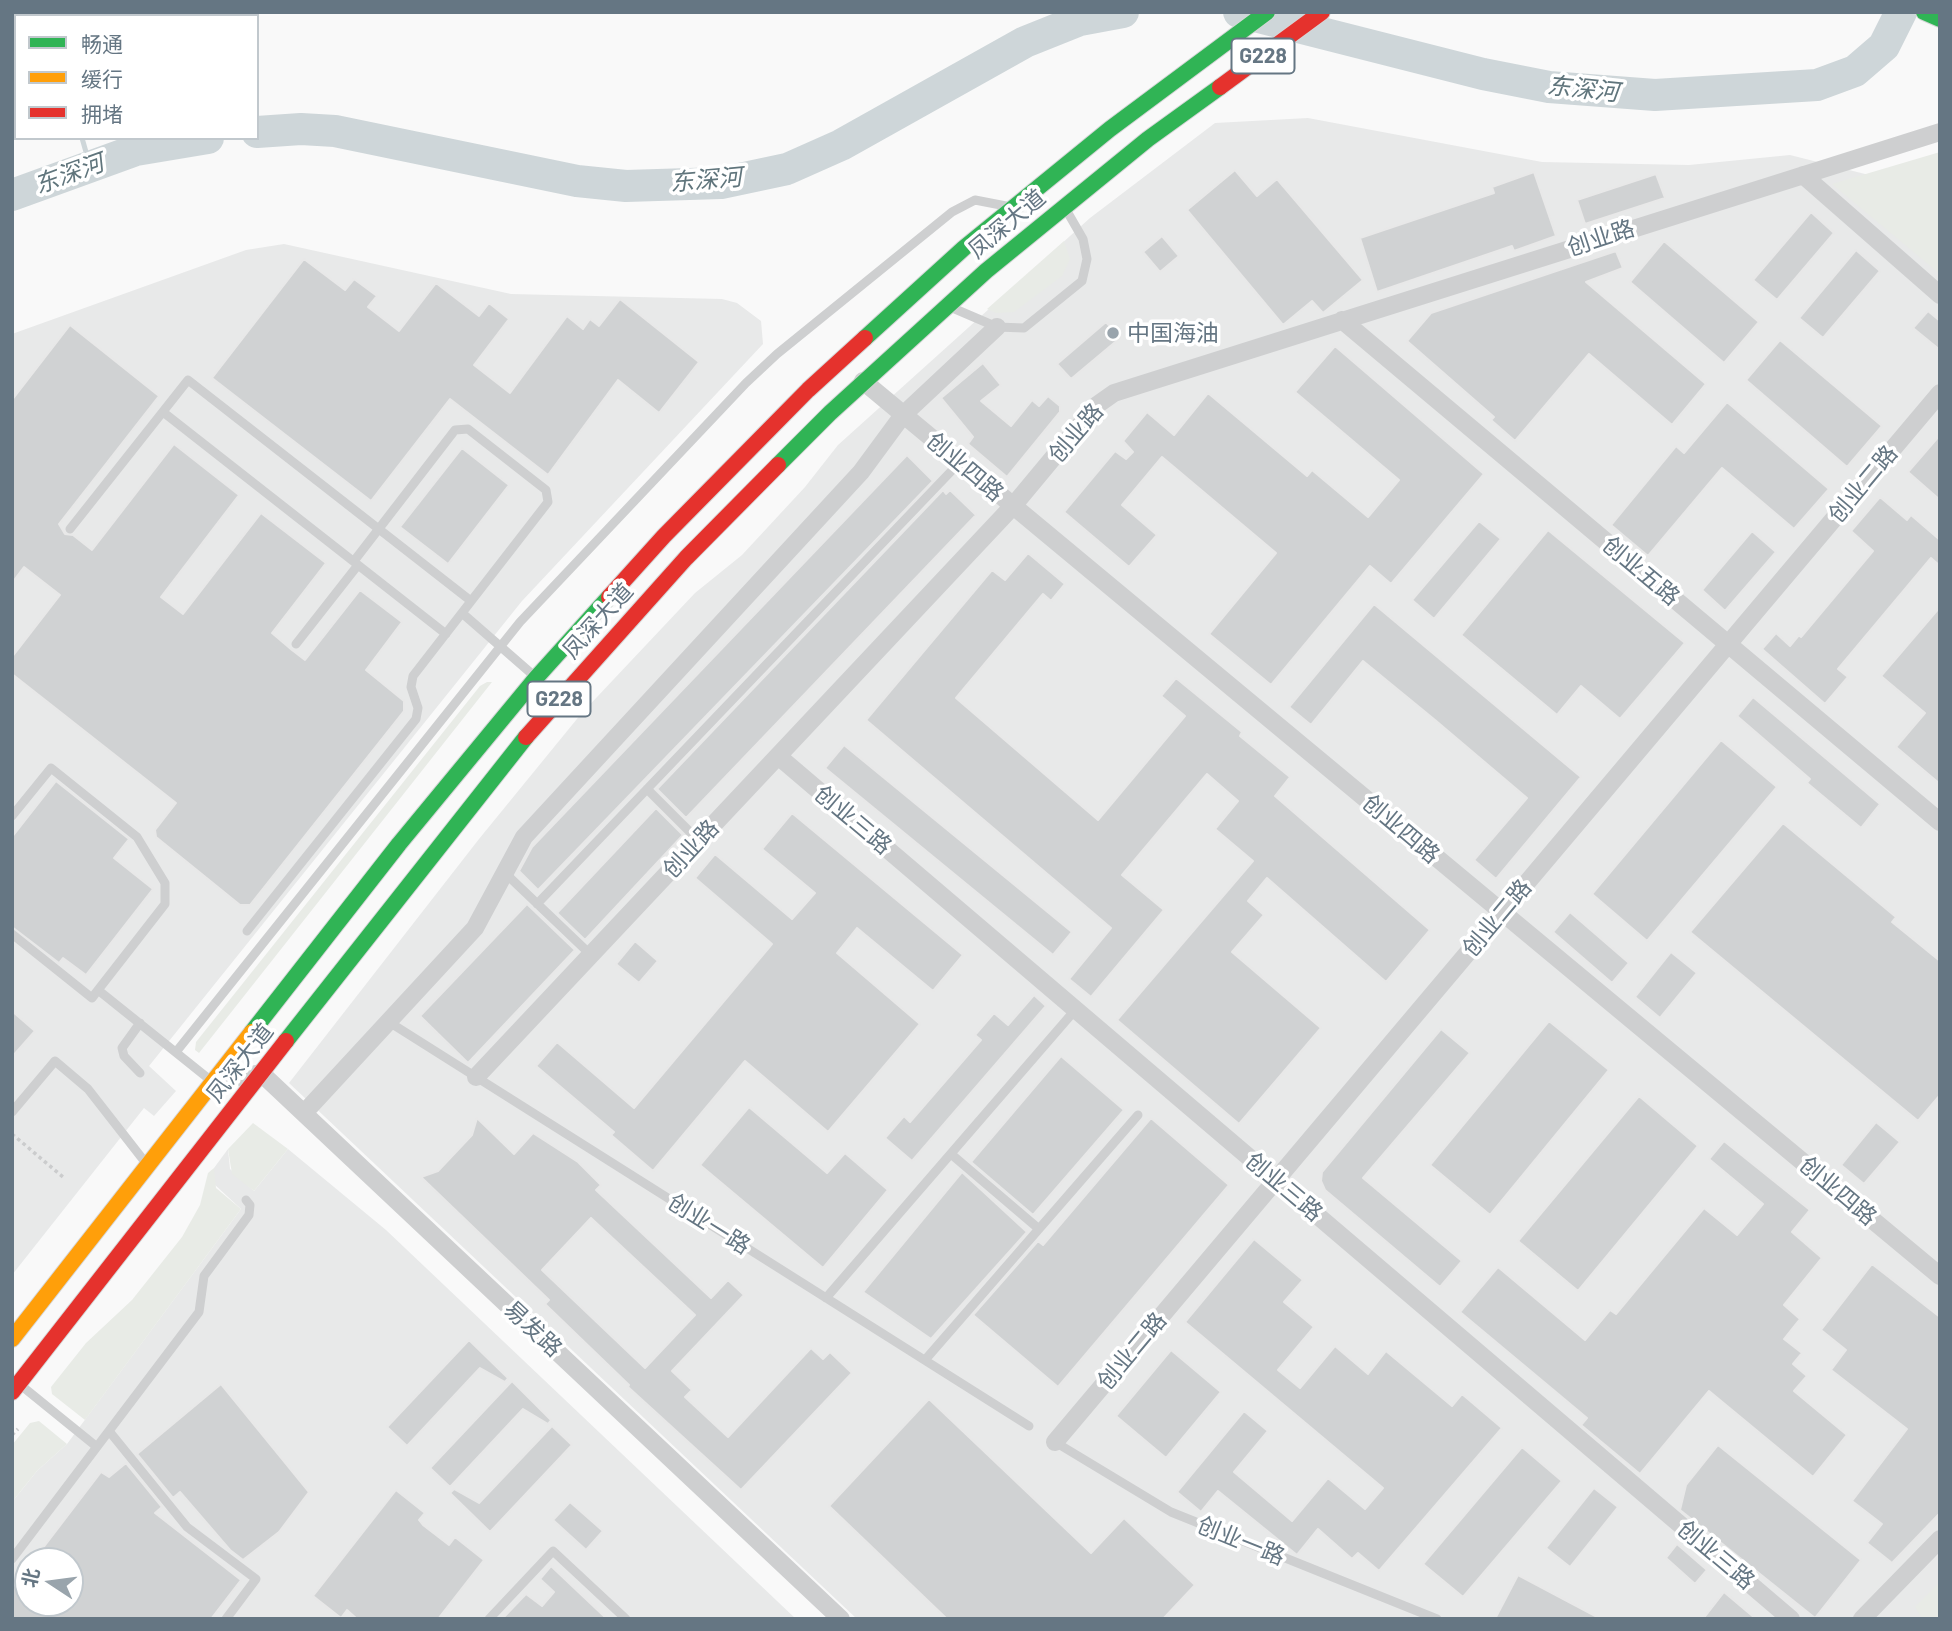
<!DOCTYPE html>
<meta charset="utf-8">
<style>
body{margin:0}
#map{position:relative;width:1952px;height:1631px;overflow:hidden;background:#f9f9f9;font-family:Barlow,"Noto Sans SC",sans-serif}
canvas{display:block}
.frame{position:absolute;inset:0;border:14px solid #657683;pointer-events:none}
.legend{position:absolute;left:14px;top:14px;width:245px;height:126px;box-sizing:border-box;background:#fff;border:2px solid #c1c8cd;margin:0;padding:9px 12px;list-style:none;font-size:21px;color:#657683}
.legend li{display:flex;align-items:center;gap:14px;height:35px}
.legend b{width:35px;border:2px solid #c1c8cd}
.north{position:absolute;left:14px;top:1547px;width:70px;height:70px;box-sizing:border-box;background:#fff;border:2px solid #c1c8cd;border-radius:50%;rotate:283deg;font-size:19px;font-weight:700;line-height:28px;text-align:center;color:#657683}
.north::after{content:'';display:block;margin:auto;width:24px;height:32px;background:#99a4ac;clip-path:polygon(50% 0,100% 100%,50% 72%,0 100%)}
</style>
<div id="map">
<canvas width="1952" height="1631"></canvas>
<div class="frame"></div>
<ul class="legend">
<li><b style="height:9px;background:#30b455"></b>畅通</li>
<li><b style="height:9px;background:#ff9f0a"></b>缓行</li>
<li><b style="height:9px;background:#e5322d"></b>拥堵</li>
</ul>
<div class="north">北</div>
</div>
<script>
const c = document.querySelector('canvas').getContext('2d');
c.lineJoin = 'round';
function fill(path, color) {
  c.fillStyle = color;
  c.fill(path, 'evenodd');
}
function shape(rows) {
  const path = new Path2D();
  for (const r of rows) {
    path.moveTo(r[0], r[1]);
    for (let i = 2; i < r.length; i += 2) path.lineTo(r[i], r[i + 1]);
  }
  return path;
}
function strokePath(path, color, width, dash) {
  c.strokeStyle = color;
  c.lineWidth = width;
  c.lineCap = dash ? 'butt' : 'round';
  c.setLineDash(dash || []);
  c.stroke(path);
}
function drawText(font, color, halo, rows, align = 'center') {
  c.font = font + ' Barlow,"Noto Sans SC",sans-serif';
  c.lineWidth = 7;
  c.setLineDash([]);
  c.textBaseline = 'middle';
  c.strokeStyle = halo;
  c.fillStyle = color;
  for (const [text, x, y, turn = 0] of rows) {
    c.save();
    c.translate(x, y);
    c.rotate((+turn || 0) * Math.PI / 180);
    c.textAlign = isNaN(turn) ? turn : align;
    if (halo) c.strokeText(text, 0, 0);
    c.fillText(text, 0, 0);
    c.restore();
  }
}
fill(shape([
 [1308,118,1542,162,1689,165,1790,155,1940,193,1940,1619,857,1619,289,1083,479,839,581,714,695,593,742,555,805,487,838,445,1090,218,1215,123],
 [284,244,511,294,722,299,737,303,761,321,763,344,522,601,149,1066,176,1091,154,1116,144,1108,12,1275,12,334,246,250],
 [228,1149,230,1169,254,1191,288,1149,386,1230,796,1619,12,1619,12,1502,37,1471,67,1444,241,1209,213,1183,214,1168],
 [28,1561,70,1561,70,1603,28,1603]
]), '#e8e9e9');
fill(shape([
 [1940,152,1940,274,1832,184],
 [1064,241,1070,259,1062,276,1014,312,996,313,987,309],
 [487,682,492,682,199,1053,195,1050,196,1042,480,686],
 [253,1123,288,1149,254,1191,232,1174,228,1149],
 [214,1168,216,1188,241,1209,85,1420,52,1394,51,1387,86,1343,132,1300,182,1237,200,1205,208,1173],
 [39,1421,67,1444,37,1471,12,1502,12,1445,30,1423],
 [1940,1582,1940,1619,1923,1619,1915,1607]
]), '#e8ebe6');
strokePath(shape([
 [53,16,54,12],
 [82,138,90,166]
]), '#ced6d9', 5);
strokePath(shape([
 [1239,12,1483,74,1549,87,1655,95,1817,85,1855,71,1884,46,1901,12],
 [257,132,301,129,335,131,577,181,626,186,721,183,787,169,841,145,1025,42,1080,20,1123,12],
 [12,195,136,150,208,138]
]), '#ced6d9', 32);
const building = shape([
 [1235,170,1257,196,1277,179,1363,280,1323,313,1312,301,1283,325,1187,210,1235,170],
 [1534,172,1556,236,1514,251,1512,246,1377,292,1360,238,1494,193,1492,187,1534,172],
 [1656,174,1665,198,1585,224,1577,200,1656,174],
 [1811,212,1834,233,1777,300,1753,280,1811,212],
 [1162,236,1179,256,1160,272,1143,252,1162,236],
 [1664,241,1759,322,1724,363,1630,282,1664,241],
 [1856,250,1880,271,1823,338,1799,318,1856,250],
 [1616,251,1623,268,1586,282,1706,384,1672,425,1589,354,1515,441,1491,420,1494,417,1407,341,1431,313,1616,251],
 [304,259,345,290,354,279,377,296,368,307,399,331,436,283,479,316,489,303,509,319,474,365,510,393,567,316,583,329,590,319,599,326,620,299,699,362,659,413,618,380,548,475,450,399,371,501,212,378,304,259],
 [1928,311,1940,321,1940,350,1913,328,1928,311],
 [1106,322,1120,338,1071,379,1057,364,1106,322],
 [70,325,159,396,59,524,65,534,73,535,92,550,174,444,239,495,161,597,183,614,261,513,326,563,272,633,292,650,305,660,360,590,402,622,366,670,404,701,404,711,250,905,240,905,156,837,155,830,176,803,12,674,12,657,60,595,24,567,12,583,12,400,70,325],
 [1780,340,1882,426,1847,467,1746,380,1780,340],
 [1335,346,1484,474,1391,584,1370,566,1271,685,1209,634,1276,553,1162,457,1122,505,1157,535,1129,567,1064,512,1115,451,1126,459,1133,452,1123,441,1147,412,1174,435,1208,393,1307,476,1312,470,1368,517,1399,480,1295,392,1335,346],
 [983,363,1001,385,981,401,1011,426,1032,400,1039,406,1048,396,1060,406,1060,412,1007,477,968,444,973,437,941,398,983,363],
 [1727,402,1829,489,1794,529,1722,468,1648,556,1611,525,1676,446,1684,453,1727,402],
 [1940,435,1940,500,1908,472,1940,435],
 [462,448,509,485,448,564,400,527,462,448],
 [907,455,933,481,538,890,519,871,532,847,907,455],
 [943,490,946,494,950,490,976,515,686,818,657,789,943,490],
 [1880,497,1907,520,1911,515,1940,540,1940,566,1931,558,1838,669,1848,677,1825,704,1762,649,1776,633,1790,646,1799,635,1801,637,1873,551,1851,531,1880,497],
 [1479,521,1501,539,1434,619,1412,600,1479,521],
 [1548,530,1685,643,1620,719,1581,686,1557,715,1461,635,1548,530],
 [1752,531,1776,552,1725,611,1702,590,1752,531],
 [1028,553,1065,584,1051,601,1043,594,956,698,1098,820,1185,716,1161,696,1176,678,1242,732,1240,736,1290,777,1275,796,1430,930,1386,982,1267,878,1248,901,1264,915,1232,952,1321,1028,1239,1124,1117,1020,1253,861,1215,829,1238,801,1207,774,1122,875,1164,910,1091,997,1069,979,1111,928,866,720,992,570,1005,580,1028,553],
 [1374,604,1581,777,1496,879,1474,860,1527,798,1435,720,1363,661,1311,725,1289,707,1374,604],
 [1940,607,1940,784,1896,747,1925,713,1881,676,1940,607],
 [1753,697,1880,804,1861,828,1807,783,1810,779,1737,716,1753,697],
 [1721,740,1777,787,1647,941,1592,894,1721,740],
 [844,745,1072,932,1053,955,825,768,844,745],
 [56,781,129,839,114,858,153,889,86,975,63,958,59,963,12,927,12,837,56,781],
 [656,808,683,835,585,940,557,913,656,808],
 [792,813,963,955,933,991,857,928,837,953,920,1024,828,1132,745,1061,653,1171,611,1135,614,1132,536,1066,557,1042,634,1108,772,944,695,878,715,854,792,919,815,893,762,849,792,813],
 [1783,823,1896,917,1892,922,1940,961,1940,1095,1918,1121,1690,932,1783,823],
 [527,904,575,950,468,1063,420,1016,527,904],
 [1570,912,1629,963,1612,983,1553,932,1570,912],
 [635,941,658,961,639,983,616,964,635,941],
 [1671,952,1697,973,1660,1018,1635,997,1671,952],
 [1034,995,1046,1006,912,1161,885,1138,904,1116,910,1122,981,1040,975,1035,994,1013,1008,1025,1034,995],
 [12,1011,35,1031,12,1057,12,1011],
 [1549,1021,1609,1070,1490,1215,1430,1165,1549,1021],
 [1441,1029,1470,1053,1363,1178,1462,1261,1440,1287,1325,1190,1321,1181,1322,1172,1441,1029],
 [1061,1056,1124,1110,1033,1215,971,1162,1061,1056],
 [1639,1096,1698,1146,1578,1291,1518,1241,1639,1096],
 [749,1107,827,1173,845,1153,888,1190,823,1268,700,1165,749,1107],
 [477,1118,514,1154,533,1133,578,1162,601,1185,596,1190,711,1298,728,1280,744,1295,672,1371,692,1390,685,1397,728,1437,811,1348,823,1359,830,1352,852,1373,741,1490,628,1387,629,1385,545,1304,549,1300,421,1177,438,1171,472,1135,477,1118],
 [591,1218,695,1315,645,1368,542,1270,591,1218],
 [1151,1118,1229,1185,1058,1387,973,1315,1038,1241,1043,1245,1151,1118],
 [1876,1122,1900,1142,1864,1184,1841,1165,1876,1122],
 [1724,1141,1810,1210,1792,1232,1822,1258,1784,1305,1800,1319,1784,1339,1802,1353,1793,1364,1807,1376,1794,1391,1847,1435,1813,1477,1709,1391,1640,1474,1581,1425,1587,1418,1460,1312,1498,1267,1585,1340,1610,1310,1616,1314,1704,1208,1737,1235,1763,1204,1709,1159,1724,1141],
 [962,1172,1027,1232,931,1339,863,1292,962,1172],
 [1254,1239,1303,1280,1284,1302,1314,1327,1278,1370,1300,1388,1335,1346,1368,1374,1386,1351,1452,1406,1462,1394,1502,1428,1379,1571,1358,1553,1352,1559,1318,1529,1297,1555,1218,1491,1201,1512,1177,1492,1244,1411,1268,1431,1234,1472,1292,1521,1328,1478,1365,1509,1383,1488,1185,1322,1254,1239],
 [1872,1264,1940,1317,1940,1513,1892,1563,1867,1543,1882,1524,1852,1501,1907,1429,1831,1370,1846,1350,1821,1330,1872,1264],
 [469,1340,508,1378,505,1382,480,1368,407,1446,387,1427,469,1340],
 [1171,1350,1221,1392,1166,1458,1116,1416,1171,1350],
 [512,1381,551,1420,548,1424,523,1409,450,1487,430,1468,512,1381],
 [221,1384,309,1492,279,1532,243,1560,230,1550,180,1492,173,1498,137,1454,221,1384],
 [929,1399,1091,1553,1124,1518,1195,1585,1163,1619,947,1619,829,1506,929,1399],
 [552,1426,572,1445,490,1532,450,1493,454,1489,479,1503,552,1426],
 [1718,1445,1861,1560,1815,1618,1680,1510,1686,1485,1718,1445],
 [1522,1447,1562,1481,1463,1597,1423,1564,1522,1447],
 [126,1463,162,1507,155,1513,241,1580,211,1619,12,1619,12,1588,28,1567,28,1603,70,1603,70,1561,33,1561,101,1472,109,1477,126,1463],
 [1594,1488,1618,1507,1570,1567,1546,1548,1594,1488],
 [396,1490,425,1513,419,1520,423,1525,449,1545,455,1537,484,1560,438,1619,357,1619,347,1610,341,1618,313,1596,396,1490],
 [570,1502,603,1531,586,1550,553,1520,570,1502],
 [1677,1544,1707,1570,1695,1584,1666,1558,1677,1544],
 [551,1566,607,1619,502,1619,526,1594,542,1606,554,1592,540,1579,551,1566],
 [1518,1575,1601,1619,1495,1619,1518,1575],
 [1724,1592,1756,1619,1703,1619,1724,1592]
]);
fill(building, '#d0d2d3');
strokePath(building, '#e8e8e8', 2);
const fast = shape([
 [1924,12,1940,19],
 [865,338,964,248,1110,129,1267,12],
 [778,465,830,413,986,271,1148,139,1220,87],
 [252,1032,399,844,536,678,609,597],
 [286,1041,526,737]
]);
const slow = shape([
 [12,1339,252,1032]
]);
const jam = shape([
 [1220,87,1322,12],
 [609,597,664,536,808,390,865,338],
 [526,737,686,558,778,465],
 [12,1392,286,1041]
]);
strokePath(fast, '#d5d6d7', 18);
strokePath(slow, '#d5d6d7', 18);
strokePath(jam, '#d5d6d7', 18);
strokePath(shape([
 [12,1134,63,1177],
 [12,1435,18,1429]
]), '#cbcccd', 3.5, [3.5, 3.5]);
strokePath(shape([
 [955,309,997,327,1024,328,1082,281,1087,259,1083,239,1068,213],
 [163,412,446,634],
 [70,529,188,380,471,601],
 [462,613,532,674],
 [296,644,358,565],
 [647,789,699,841],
 [12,816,51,768,137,837,165,883,165,904,98,990],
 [505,873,591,955],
 [537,904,960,462],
 [247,931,416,719,418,708,411,687,413,676,548,502,546,490,468,429,455,430,354,561],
 [12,934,92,998,98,990,209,1079],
 [389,1022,1029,1426],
 [176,1052,520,622,746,383,777,354,952,212,975,200,1006,206],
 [140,1073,124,1056,122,1048,140,1023],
 [12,1112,55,1061,88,1089,145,1162],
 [951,1154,1039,1229],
 [826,1298,1076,1009],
 [925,1360,1138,1115],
 [23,1387,97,1447],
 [109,1431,187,1527,256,1579,226,1619],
 [1055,1442,1171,1512,1437,1619],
 [12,1559,199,1312,204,1276,249,1215,250,1205,246,1200],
 [489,1619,553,1551,626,1619]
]), '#cecfd0', 9);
strokePath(shape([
 [1803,175,1940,295],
 [1342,320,1940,822],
 [863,381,1940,1276],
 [778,756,1791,1619],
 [476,1077,1013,506,1097,405,1114,393,1940,132],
 [213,1082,261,1073,841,1619],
 [304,1113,475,928,524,837,861,472,903,415,997,327],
 [1055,1442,1940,393],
 [1862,1619,1940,1539]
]), '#cecfd0', 18);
strokePath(fast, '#30b455', 16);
strokePath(slow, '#ff9f0a', 16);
strokePath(jam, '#e5322d', 16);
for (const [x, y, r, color] of [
 [1113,333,7,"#99a4ac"]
]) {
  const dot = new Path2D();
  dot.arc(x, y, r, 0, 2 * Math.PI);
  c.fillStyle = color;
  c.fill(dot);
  strokePath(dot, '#fff', 2.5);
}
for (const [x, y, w] of [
 [1263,56,63],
 [559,699,63]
]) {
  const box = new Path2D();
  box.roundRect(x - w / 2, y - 17.5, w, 35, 5);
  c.fillStyle = '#fff';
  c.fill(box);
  strokePath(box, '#657683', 2);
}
drawText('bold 21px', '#657683', null, [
 ["G228",1263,56],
 ["G228",559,699]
]);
drawText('23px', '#657683', '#fff', [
 ["凤深大道",1007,224,-40],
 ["创业路",1601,238,-18],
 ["创业路",1076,433,-49],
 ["创业四路",965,467,40],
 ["创业二路",1863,484,-50],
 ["创业五路",1641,571,40],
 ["凤深大道",598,621,-48],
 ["创业三路",853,820,40],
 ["创业四路",1401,829,40],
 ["创业路",691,849,-47],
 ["创业二路",1497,918,-50],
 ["凤深大道",240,1063,-52],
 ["创业三路",1284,1187,40],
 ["创业四路",1838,1191,40],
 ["创业一路",709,1224,32],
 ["易发路",533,1329,43],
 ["创业二路",1132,1351,-50],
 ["创业一路",1241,1541,22],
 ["创业三路",1716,1555,40]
]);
drawText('23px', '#657683', '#fff', [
 ["中国海油",1127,333]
], 'left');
drawText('italic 24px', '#60757c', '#fff', [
 ["东深河",1583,89,6],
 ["东深河",69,174,-20],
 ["东深河",706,180,-5]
]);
</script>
